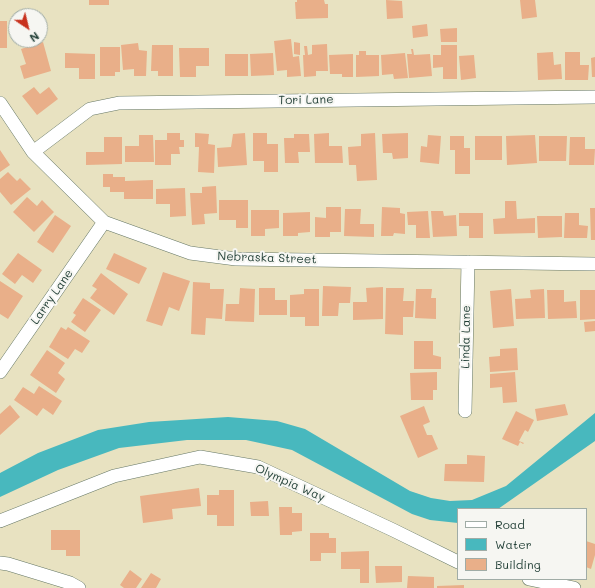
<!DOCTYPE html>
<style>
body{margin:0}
#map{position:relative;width:595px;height:588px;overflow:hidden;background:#e8e2c1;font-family:Mali,sans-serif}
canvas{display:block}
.legend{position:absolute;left:457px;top:508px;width:130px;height:72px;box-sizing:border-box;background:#f6f6f2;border:1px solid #a0aca6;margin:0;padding:5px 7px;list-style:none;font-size:12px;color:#1f3d34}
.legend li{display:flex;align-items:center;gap:8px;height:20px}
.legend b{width:20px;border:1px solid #a0aca6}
.north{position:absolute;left:8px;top:8px;width:40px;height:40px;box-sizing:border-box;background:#f6f6f2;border:1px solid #a0aca6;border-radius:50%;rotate:145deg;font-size:11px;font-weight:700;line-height:16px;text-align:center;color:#1f3d34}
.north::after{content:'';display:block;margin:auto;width:14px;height:18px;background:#c8321e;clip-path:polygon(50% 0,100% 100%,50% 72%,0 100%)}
</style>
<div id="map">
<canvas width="595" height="588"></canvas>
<ul class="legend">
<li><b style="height:5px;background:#fff"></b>Road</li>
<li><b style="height:11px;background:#48b8be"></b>Water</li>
<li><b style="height:11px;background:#e9af89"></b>Building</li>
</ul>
<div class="north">N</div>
</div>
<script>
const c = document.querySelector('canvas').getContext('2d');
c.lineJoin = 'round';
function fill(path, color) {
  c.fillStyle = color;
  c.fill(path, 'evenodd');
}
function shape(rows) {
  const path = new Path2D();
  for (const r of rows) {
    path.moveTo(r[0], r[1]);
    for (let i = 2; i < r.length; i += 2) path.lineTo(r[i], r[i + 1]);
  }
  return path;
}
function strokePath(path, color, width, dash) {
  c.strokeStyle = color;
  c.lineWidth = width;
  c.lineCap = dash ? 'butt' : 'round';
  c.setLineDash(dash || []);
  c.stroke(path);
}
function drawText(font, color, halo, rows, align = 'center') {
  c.font = font + ' Mali,sans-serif';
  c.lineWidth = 4;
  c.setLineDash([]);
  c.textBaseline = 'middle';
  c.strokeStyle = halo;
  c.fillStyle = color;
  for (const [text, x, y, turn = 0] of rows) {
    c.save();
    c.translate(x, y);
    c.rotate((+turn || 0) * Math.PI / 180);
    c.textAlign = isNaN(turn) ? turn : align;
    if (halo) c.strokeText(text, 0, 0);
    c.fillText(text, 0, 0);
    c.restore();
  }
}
fill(shape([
 [595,413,595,441,498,509,458,509,458,523,430,520,412,514,292,450,246,440,187,440,119,448,58,470,0,497,0,473,38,453,98,430,149,422,228,417,277,421,305,429,410,491,431,498,450,501,472,500,506,486]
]), '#48b8be');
fill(shape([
 [89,0,109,0,109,5,89,5],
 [297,0,324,0,325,4,328,4,328,18,296,19,295,2,297,2],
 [386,0,402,1,403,18,387,19],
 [520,0,535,0,537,17,522,19],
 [0,21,7,21,7,48,0,48],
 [427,24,428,36,413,38,412,26],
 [457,28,457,42,441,42,440,29],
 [291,39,293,57,299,56,301,76,287,77,287,70,277,71,274,41],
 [43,42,51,71,24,79,20,66,26,64,21,49],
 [294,42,300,43,300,55,294,54],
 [138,43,139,50,147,51,146,76,134,76,134,69,123,70,121,45],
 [327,44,328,71,316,71,316,76,304,77,303,55,305,55,304,46,307,46,308,55,312,54,312,45],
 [152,45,173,45,173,76,158,76,158,71,151,71],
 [441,45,457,45,457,79,443,79,443,67,433,68,433,55,441,55],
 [100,47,120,47,120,72,115,72,115,76,100,76],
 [179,48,209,48,209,66,196,66,196,77,180,77],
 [411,49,413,49,414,55,430,54,432,76,409,78,407,54,412,54],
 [359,51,366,51,366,55,379,55,379,76,356,77,356,55,359,55],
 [553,52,554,65,561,64,562,79,538,80,537,53],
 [565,52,580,52,580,65,589,65,588,80,565,80],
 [65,53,95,54,95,79,79,79,79,68,65,68],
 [273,53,274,75,251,76,250,54],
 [405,53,408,78,394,79,393,74,382,75,381,55],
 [225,54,248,54,248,76,225,76],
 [353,54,353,77,342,77,342,74,330,74,329,55],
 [474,55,476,78,461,80,459,56],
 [595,57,595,77,592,77,591,58],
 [34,87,40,94,49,87,58,99,37,115,22,96],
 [167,133,180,133,180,140,184,140,184,147,179,147,180,154,171,154,171,165,155,165,155,140,167,140],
 [195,133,209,134,208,144,215,145,214,173,198,172,199,147,195,147],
 [245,133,247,165,218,167,217,148,231,147,233,134],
 [253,133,267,133,267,144,278,144,278,172,264,172,264,161,253,161],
 [329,133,329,146,342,146,343,163,315,163,314,134],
 [375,133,377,180,357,181,356,165,349,165,348,147,361,146,361,134],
 [408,133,408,158,393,159,392,153,383,153,382,134],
 [294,134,309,134,310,152,298,152,299,163,285,163,284,138,294,138],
 [139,135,153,135,154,162,125,162,125,146,139,146],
 [428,135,441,136,439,164,420,162,421,146,427,147],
 [535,135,537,163,507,165,506,136],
 [450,136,464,136,464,148,470,148,470,174,455,174,455,150,450,150],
 [475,136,502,136,502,160,475,160],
 [539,136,567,136,566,161,539,161],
 [104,137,122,137,122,164,86,165,86,152,104,152],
 [570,137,585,137,585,149,595,149,594,165,569,165],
 [0,150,10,165,0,172],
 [8,172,17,181,20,178,31,189,11,205,0,192,0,179],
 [103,174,113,174,113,177,125,177,125,181,153,180,153,199,124,199,124,192,110,192,110,187,103,187],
 [216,186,217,213,204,214,205,224,192,225,190,193,202,193,202,187],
 [185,188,186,216,170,217,170,204,156,204,156,189],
 [27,197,37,206,42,200,54,212,34,232,13,212],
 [219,200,248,200,248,228,236,228,236,220,219,220],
 [505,201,516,201,517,219,535,218,535,233,494,234,493,219,505,218],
 [326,207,341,207,341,232,330,232,330,237,315,237,315,217,326,218],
 [382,207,400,208,400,213,405,214,405,234,394,233,393,236,381,236],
 [590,208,595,208,595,240,591,240],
 [345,209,361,209,360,224,374,224,374,237,344,236],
 [251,210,279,210,279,228,265,229,265,236,251,236],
 [428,211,430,238,416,238,416,225,408,225,407,212],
 [431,211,443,211,444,216,456,215,457,236,433,237],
 [310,212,310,232,298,233,298,236,283,236,283,213],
 [459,213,483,213,483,238,469,238,469,226,459,226],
 [565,213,579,213,579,225,588,226,587,238,564,238],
 [55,215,71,226,53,253,37,242],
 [537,216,562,216,562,237,538,238],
 [18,253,42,270,33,283,22,275,15,284,2,274],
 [114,253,147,268,139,284,106,269],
 [163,272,190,281,179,311,169,307,162,326,146,321],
 [101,273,128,294,114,315,90,298,97,289,92,286],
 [0,281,23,296,8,319,0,314],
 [193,282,210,283,210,289,224,289,222,319,206,318,205,335,191,334],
 [323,286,351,287,350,303,339,303,338,316,322,316],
 [383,287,383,319,353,320,353,302,367,302,366,288],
 [240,288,255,289,254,322,225,321,226,304,239,304],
 [259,288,275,288,275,300,287,300,287,315,259,315],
 [386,288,404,288,403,301,414,301,413,317,403,317,403,335,385,334],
 [304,289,319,289,319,326,305,326,305,317,290,317,290,295,304,294],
 [416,289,432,289,431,298,436,298,436,319,415,318],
 [511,289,514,326,493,328,490,291],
 [544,289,545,318,516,319,515,299,531,298,530,290],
 [547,290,564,290,564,302,576,301,577,318,548,319],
 [580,290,595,290,595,319,580,320],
 [83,298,101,310,85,332,71,322,76,315,73,313],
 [595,321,595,331,585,332,584,322],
 [61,327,66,330,68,327,90,341,82,353,75,349,68,359,49,347],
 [414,341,433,341,433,355,441,357,441,369,414,369],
 [517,348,518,370,490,372,489,357,500,356,500,349],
 [47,350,65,363,58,373,65,379,56,393,30,375],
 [437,372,437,390,433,390,433,400,411,400,410,373],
 [515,372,517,402,503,403,502,387,490,388,490,374],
 [39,386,62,401,53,415,43,408,37,416,14,400,23,387,34,394],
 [565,404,568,415,537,421,535,409],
 [10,405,20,417,0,435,0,414],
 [424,406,430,422,423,425,427,435,432,435,438,449,418,458,400,416],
 [516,411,534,420,528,432,525,430,519,441,524,443,523,444,520,442,518,446,502,439],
 [467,455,485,456,484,482,444,481,445,464,467,464],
 [199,488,201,506,172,509,173,519,143,523,140,496],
 [219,490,234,490,234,526,217,526,217,515,207,515,207,495,219,495],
 [268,501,269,516,251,516,250,502],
 [279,507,292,507,292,513,302,513,302,531,292,532,292,535,280,535],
 [51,530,80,530,80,556,66,556,66,550,51,550],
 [310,533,329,533,329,538,336,538,336,553,321,553,321,561,310,561],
 [586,541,595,544,595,555,591,569,586,567],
 [369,551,369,583,360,583,360,569,341,569,341,552],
 [375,566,402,566,402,582,376,583],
 [130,570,142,579,136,588,124,588,120,585],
 [151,573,161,579,156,588,141,588],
 [408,576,434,577,434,588,407,588],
 [464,585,464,588,437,588,437,586]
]), '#e9af89');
const street = shape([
 [0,103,33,152,104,222,190,253,236,259,595,264],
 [33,152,90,109,119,103,595,97],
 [0,372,104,222],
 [465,411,468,262],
 [0,521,114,476,200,457,258,467,393,530,458,562],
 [0,563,8,564,70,583,79,588],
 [529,579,574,588]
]);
strokePath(street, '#657765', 14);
strokePath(street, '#fff', 13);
drawText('12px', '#1f3d34', '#f6f6f2', [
 ["Tori Lane",306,100,-1],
 ["Nebraska Street",267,258,2],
 ["Larry Lane",52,297,-55],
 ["Linda Lane",466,337,-89],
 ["Olympia Way",290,483,24]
]);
</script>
